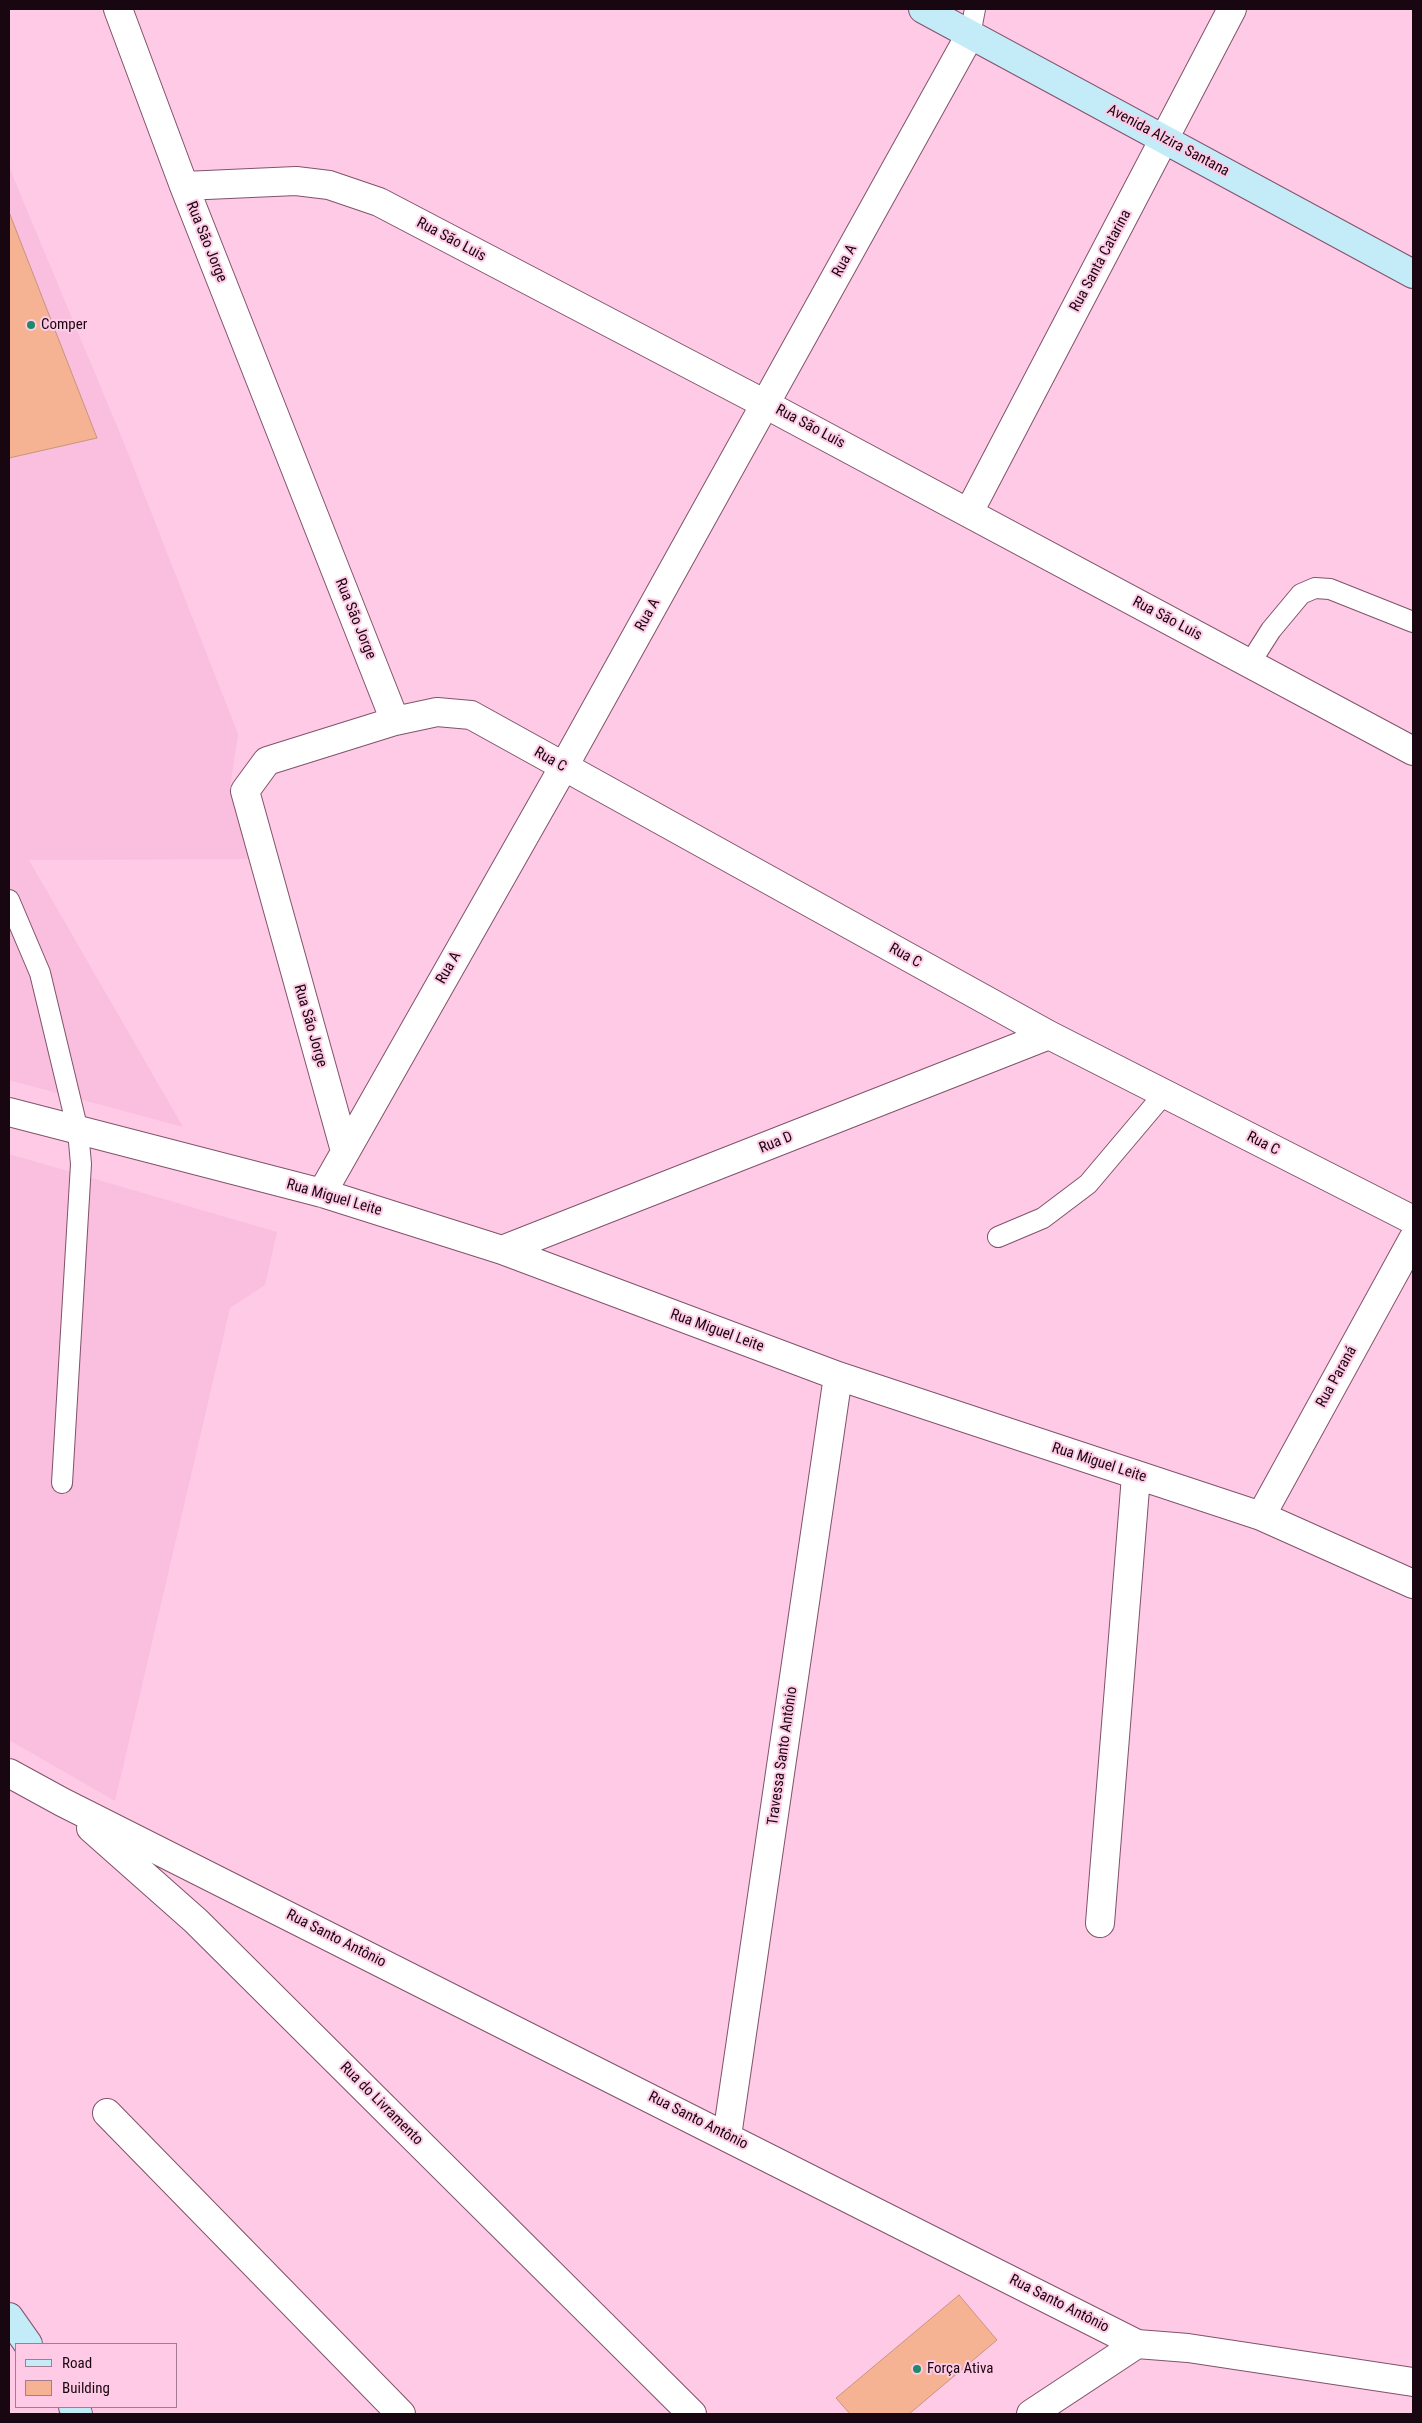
<!DOCTYPE html>
<meta charset="utf-8">
<style>
body{margin:0}
#map{position:relative;width:1422px;height:2423px;overflow:hidden;background:#ffcae5;font-family:"Roboto Condensed",sans-serif}
canvas{display:block}
.frame{position:absolute;inset:0;border:10px solid #180710;pointer-events:none}
.legend{position:absolute;left:15px;top:2343px;width:162px;height:65px;box-sizing:border-box;background:#ffcae5;border:1px solid #a37c90;margin:0;padding:6px 9px;list-style:none;font-size:15px;color:#180710}
.legend li{display:flex;align-items:center;gap:10px;height:25px}
.legend b{width:25px;border:1px solid #a37c90}
</style>
<div id="map">
<canvas width="1422" height="2423"></canvas>
<div class="frame"></div>
<ul class="legend">
<li><b style="height:6px;background:#c4ebf8"></b>Road</li>
<li><b style="height:14px;background:#f6b394"></b>Building</li>
</ul>
</div>
<script>
const c = document.querySelector('canvas').getContext('2d');
c.lineJoin = 'round';
function fill(path, color) {
  c.fillStyle = color;
  c.fill(path, 'evenodd');
}
function shape(rows) {
  const path = new Path2D();
  for (const r of rows) {
    path.moveTo(r[0], r[1]);
    for (let i = 2; i < r.length; i += 2) path.lineTo(r[i], r[i + 1]);
  }
  return path;
}
function strokePath(path, color, width, dash) {
  c.strokeStyle = color;
  c.lineWidth = width;
  c.lineCap = dash ? 'butt' : 'round';
  c.setLineDash(dash || []);
  c.stroke(path);
}
function drawText(font, color, halo, rows, align = 'center') {
  c.font = font + ' "Roboto Condensed",sans-serif';
  c.lineWidth = 4;
  c.setLineDash([]);
  c.textBaseline = 'middle';
  c.strokeStyle = halo;
  c.fillStyle = color;
  for (const [text, x, y, turn = 0] of rows) {
    c.save();
    c.translate(x, y);
    c.rotate((+turn || 0) * Math.PI / 180);
    c.textAlign = isNaN(turn) ? turn : align;
    if (halo) c.strokeText(text, 0, 0);
    c.fillText(text, 0, 0);
    c.restore();
  }
}
fill(shape([
 [9,167,124,443,238,734,230,788,251,859,29,860,183,1127,9,1080],
 [9,1154,277,1232,265,1285,230,1308,115,1801,9,1740]
]), '#fabede');
const building = shape([
 [9,212,97,438,9,458,9,212],
 [959,2295,997,2340,909,2414,850,2414,836,2398,959,2295]
]);
fill(building, '#f6b394');
strokePath(building, '#c7957e', 1);
const lane = shape([
 [970,35,975,9],
 [1250,663,1271,630,1301,594,1315,588,1330,589,1413,622],
 [9,900,40,973,78,1131,81,1164,62,1483],
 [998,1237,1043,1218,1088,1184,1164,1094]
]);
const street = shape([
 [118,9,184,186,395,721],
 [184,186,296,181,329,185,379,202,765,404,1413,751],
 [969,512,1232,9],
 [9,1112,322,1193,502,1250,838,1376,1261,1516,1413,1584],
 [345,1151,245,791,267,761,395,721,437,712,471,715,1049,1035,1413,1220],
 [322,1193,563,768,970,35],
 [502,1250,1049,1035],
 [1261,1516,1413,1239],
 [9,1773,62,1802,1137,2344,1188,2348,1413,2382],
 [91,1828,196,1921,692,2414],
 [1100,1923,1136,1476],
 [107,2113,401,2414],
 [727,2136,838,1376],
 [1031,2414,1137,2344]
]);
const secondary = shape([
 [923,9,1413,274],
 [9,2317,28,2344],
 [73,2407,78,2414]
]);
strokePath(lane, '#80536b', 22);
strokePath(street, '#80536b', 30);
strokePath(secondary, '#80536b', 30);
strokePath(lane, '#fff', 20);
strokePath(street, '#fff', 28);
strokePath(secondary, '#c4ebf8', 28);
for (const [x, y, r, color] of [
 [31,325,5,"#208a68"],
 [917,2369,5,"#208a68"]
]) {
  const dot = new Path2D();
  dot.arc(x, y, r, 0, 2 * Math.PI);
  c.fillStyle = color;
  c.fill(dot);
  strokePath(dot, '#ffcae5', 2);
}
drawText('15px', '#180710', '#ffcae5', [
 ["Avenida Alzira Santana",1168,141,28],
 ["Rua São Luis",451,240,28],
 ["Rua São Jorge",206,242,68],
 ["Rua A",845,261,-61],
 ["Rua Santa Catarina",1101,261,-62],
 ["Rua São Luis",810,427,28],
 ["Rua A",648,615,-61],
 ["Rua São Jorge",355,619,68],
 ["Rua São Luis",1167,619,28],
 ["Rua C",550,760,30],
 ["Rua C",905,956,29],
 ["Rua A",449,968,-60],
 ["Rua São Jorge",310,1026,74],
 ["Rua D",776,1143,-22],
 ["Rua C",1263,1144,27],
 ["Rua Miguel Leite",334,1198,16],
 ["Rua Miguel Leite",717,1331,20],
 ["Rua Paraná",1337,1377,-61],
 ["Rua Miguel Leite",1099,1463,18],
 ["Travessa Santo Antônio",783,1756,-82],
 ["Rua Santo Antônio",336,1939,27],
 ["Rua do Livramento",381,2104,45],
 ["Rua Santo Antônio",698,2121,27],
 ["Rua Santo Antônio",1059,2304,27]
]);
drawText('15px', '#180710', '#ffcae5', [
 ["Comper",41,325],
 ["Força Ativa",927,2369]
], 'left');
</script>
